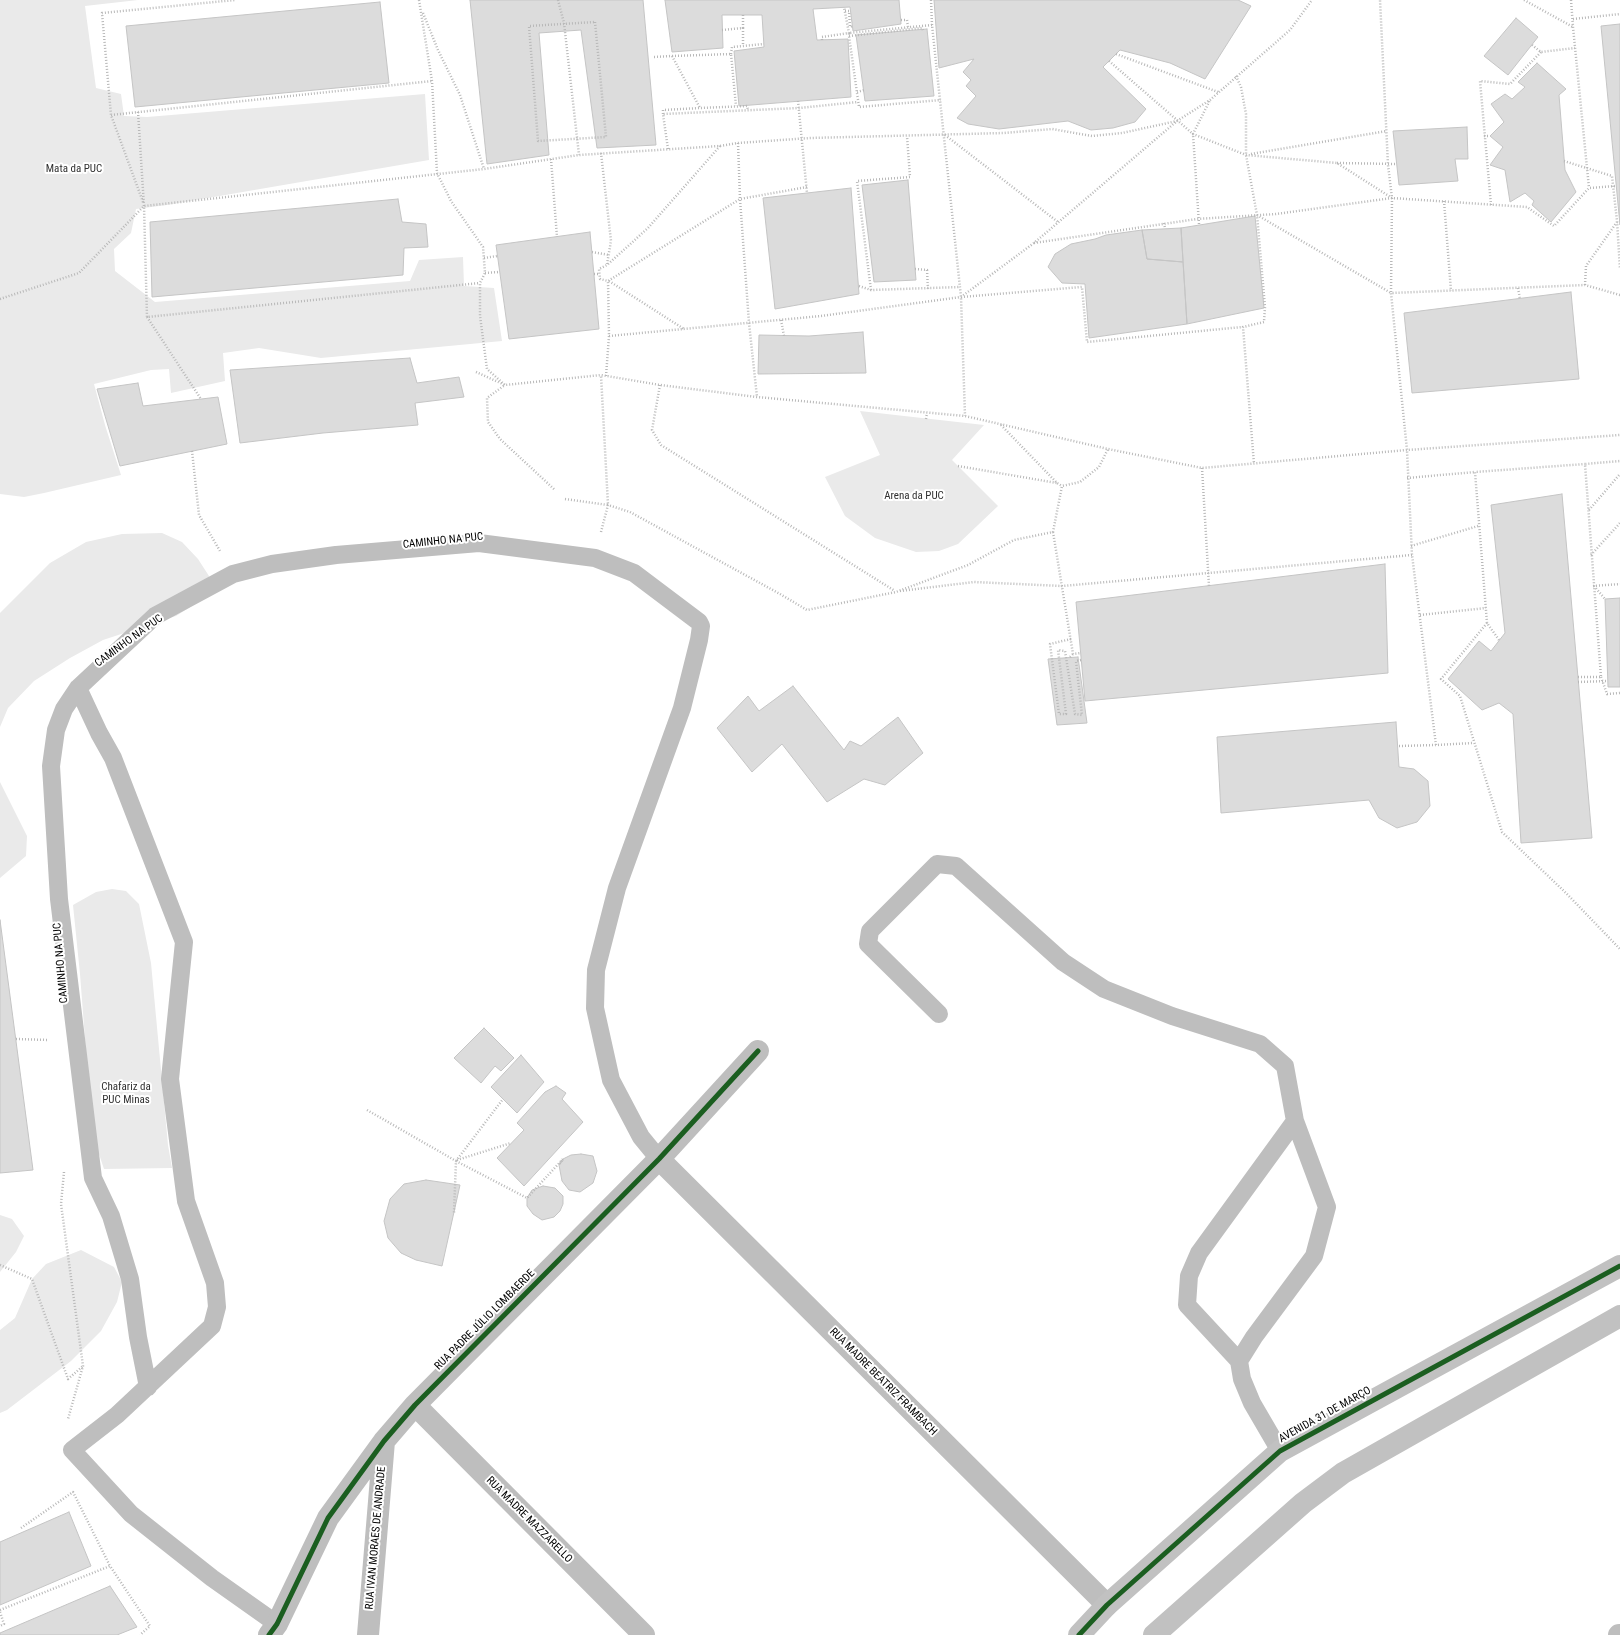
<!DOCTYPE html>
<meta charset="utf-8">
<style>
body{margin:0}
canvas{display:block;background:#fff}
</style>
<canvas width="1620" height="1635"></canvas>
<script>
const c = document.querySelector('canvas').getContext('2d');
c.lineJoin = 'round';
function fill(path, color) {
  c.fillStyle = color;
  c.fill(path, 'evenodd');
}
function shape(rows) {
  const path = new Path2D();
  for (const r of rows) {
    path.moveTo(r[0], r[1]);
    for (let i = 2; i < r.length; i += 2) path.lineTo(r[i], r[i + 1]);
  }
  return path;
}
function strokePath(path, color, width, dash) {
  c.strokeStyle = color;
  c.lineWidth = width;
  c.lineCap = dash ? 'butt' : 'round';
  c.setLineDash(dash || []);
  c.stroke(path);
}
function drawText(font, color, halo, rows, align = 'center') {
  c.font = font + ' "Roboto Condensed",sans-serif';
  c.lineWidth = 4;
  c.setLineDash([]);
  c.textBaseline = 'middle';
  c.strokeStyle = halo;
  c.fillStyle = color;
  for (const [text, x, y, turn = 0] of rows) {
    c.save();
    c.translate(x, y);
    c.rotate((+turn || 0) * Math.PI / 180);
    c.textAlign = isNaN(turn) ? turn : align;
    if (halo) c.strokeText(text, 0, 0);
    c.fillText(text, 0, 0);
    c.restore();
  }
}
fill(shape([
 [0,0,138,0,85,6,96,88,121,94,124,116,147,117,425,94,429,160,167,205,136,209,131,233,114,249,115,271,155,302,410,281,419,260,463,257,464,286,494,288,502,341,321,358,259,348,223,353,225,381,171,393,169,369,151,370,94,384,105,425,121,475,44,493,24,497,0,494],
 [860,411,984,425,952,460,998,506,958,544,939,551,916,552,875,538,845,516,825,477,880,455],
 [162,533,182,542,198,559,209,576,206,597,176,616,103,640,70,658,34,681,8,708,0,727,0,613,50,563,86,542,122,534],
 [0,782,27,836,26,856,0,878],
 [112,889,126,891,139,904,151,963,168,1145,172,1168,104,1169,97,1148,90,1103,80,974,73,905,96,892],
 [0,1215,12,1219,24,1236,16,1252,0,1272],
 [81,1250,114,1267,122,1282,117,1302,101,1331,71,1361,7,1410,0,1413,0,1330,15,1318,32,1279,46,1264]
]), '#eaeaea');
const building = shape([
 [470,0,643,0,656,145,597,148,581,30,539,33,549,155,487,164,470,0],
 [665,0,899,0,901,24,853,31,850,7,813,9,817,40,848,39,851,97,739,106,734,51,764,47,762,15,722,15,723,48,672,52,665,0],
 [934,0,1238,0,1251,6,1205,79,1170,63,1120,50,1103,67,1146,109,1135,122,1113,128,1091,130,1068,121,999,129,968,124,957,118,976,96,966,86,971,80,963,72,974,59,939,68,934,0],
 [380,2,389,83,135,107,126,26,380,2],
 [1516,18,1538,37,1508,75,1484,56,1516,18],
 [1620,24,1620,225,1601,26,1620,24],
 [927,29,934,96,865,101,856,35,927,29],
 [1537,63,1566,89,1559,95,1565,170,1576,192,1551,222,1532,205,1534,201,1525,193,1510,202,1505,170,1490,165,1503,147,1490,136,1504,122,1491,104,1505,94,1512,99,1525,87,1518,82,1537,63],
 [1467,127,1468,159,1455,159,1458,181,1399,185,1393,131,1467,127],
 [908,180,916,280,874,282,862,185,908,180],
 [851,188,859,294,775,309,763,198,851,188],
 [398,199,402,222,426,224,428,247,404,248,403,275,152,297,150,222,398,199],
 [1255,216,1264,308,1187,324,1181,228,1255,216],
 [1181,228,1183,262,1147,259,1142,230,1181,228],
 [1142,230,1147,259,1183,262,1187,324,1089,338,1085,284,1062,283,1048,267,1055,254,1071,244,1095,239,1106,235,1142,230],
 [590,232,599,329,509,339,496,245,590,232],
 [1571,292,1579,379,1412,393,1404,313,1571,292],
 [863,332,866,373,758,374,759,335,809,336,863,332],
 [410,358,417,383,459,377,464,397,415,403,418,425,323,433,240,443,230,370,410,358],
 [138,383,143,406,218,397,227,444,120,466,97,389,138,383],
 [1562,494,1592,838,1521,843,1513,714,1499,703,1482,710,1448,679,1479,641,1491,651,1505,633,1491,505,1562,494],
 [1385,564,1388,673,1085,701,1076,602,1385,564],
 [1620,598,1620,687,1608,687,1605,599,1620,598],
 [1078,657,1087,723,1057,725,1048,659,1078,657],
 [793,686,844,750,850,741,861,746,898,717,923,753,885,785,864,779,827,802,782,744,752,772,717,728,748,696,759,711,793,686],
 [1396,722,1399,767,1414,769,1428,781,1430,806,1417,822,1397,828,1379,818,1369,800,1221,813,1217,737,1396,722],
 [0,920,33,1170,0,1173,0,920],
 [484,1028,514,1058,501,1071,495,1066,481,1083,454,1058,484,1028],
 [521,1055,544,1082,517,1113,491,1087,521,1055],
 [556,1086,566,1093,562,1099,583,1122,524,1186,497,1158,524,1130,517,1123,545,1092,556,1086],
 [581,1154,593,1156,597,1171,593,1183,580,1192,569,1190,562,1181,559,1165,563,1159,571,1155,581,1154],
 [426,1180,460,1185,442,1266,416,1260,401,1253,388,1238,384,1221,390,1199,404,1184,426,1180],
 [543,1186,555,1188,563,1196,563,1204,560,1211,554,1217,542,1220,533,1214,527,1206,527,1198,532,1190,543,1186],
 [69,1512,91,1566,0,1605,0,1542,69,1512],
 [110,1586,137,1627,117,1635,0,1635,0,1633,110,1586]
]);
fill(building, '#dcdcdc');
strokePath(building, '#c5c5c5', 1);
strokePath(shape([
 [419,0,432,81,437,173,451,201,483,247,485,273,480,283,480,316,487,369,505,385,487,398,488,422,500,439,555,490],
 [558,0,564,23,579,155],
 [931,0,932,25,961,297,965,416],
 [1524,0,1573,27],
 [1571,0,1573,27,1589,188],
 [845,11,849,11,850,27,852,26],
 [423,13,438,50,460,95,484,169],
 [743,15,743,28],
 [1573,19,1620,14],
 [901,20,907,20,908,27],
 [595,22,606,137,538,141,529,26,595,22],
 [932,25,849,33,849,36,859,107,941,100],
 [722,30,743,28,743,45],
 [849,36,922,28,923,30],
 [822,40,822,37,849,33,844,7],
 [1532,45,1541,52,1575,48],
 [731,54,732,47,764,44],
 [1116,54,1218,92],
 [672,56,731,54,736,106],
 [654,57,672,56,700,108],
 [1109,61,1193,134,1246,155,1337,163,1392,198],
 [1236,76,1241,87,1246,114,1246,155,1257,215,1265,307,1264,322,1243,327,1254,464],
 [857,92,864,90],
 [798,101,807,193],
 [138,112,144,206,147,317,480,283],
 [663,114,663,110,700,108,747,106,748,110],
 [111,115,432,81],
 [945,135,1058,222],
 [1484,136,1490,136],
 [738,143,740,199,807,187],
 [720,146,648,228,607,265,599,269,600,279,608,281,740,199,749,323,757,397],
 [668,149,663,114,799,108,858,102],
 [601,153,611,241,607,264],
 [1251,154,1387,131],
 [551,159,557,237],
 [1564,161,1612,176,1617,221,1620,269],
 [1337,163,1397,164],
 [1444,201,1451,291],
 [143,202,111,115,102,13,235,0],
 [1491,205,1480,81,1510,84,1541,52],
 [1257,215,1391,293,1392,198,1388,165,1380,0],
 [1164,223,1165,228],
 [1199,224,1193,134,1210,100],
 [1034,243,1197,219,1276,214,1392,198,1527,207,1554,226,1589,188,1616,186],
 [592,252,609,255],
 [484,258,497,256],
 [915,269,927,270,928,289],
 [485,273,499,272],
 [594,274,600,274],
 [609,281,684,329],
 [1585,285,1586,266,1617,222],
 [859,286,871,290,960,287],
 [1518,288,1520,299],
 [871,290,857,181,910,177,907,136],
 [961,297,1082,287,1087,342,1242,327],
 [0,299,79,273,144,206,484,169,579,155,720,146,738,143,810,138,1004,133,1052,129,1092,136,1122,133,1177,121],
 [147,317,201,399],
 [781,320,784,336],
 [609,336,821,316,961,297,1034,243,1177,121,1210,100,1290,30,1312,0],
 [476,372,505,385,601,375,660,385,757,397,965,416,1108,449,1202,468,1407,450,1620,435],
 [606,376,609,336,608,281],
 [660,385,652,430,661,445,895,591],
 [926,419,927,413],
 [1001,425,1057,483,1062,486],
 [192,451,199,515,220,551],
 [958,466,1057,483],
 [1202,468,1209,586],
 [1407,478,1475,472],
 [565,499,608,505,601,375],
 [1589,510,1620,474],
 [601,532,608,505,630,512,780,594,807,610,896,592,968,565,1014,540,1053,532,1062,486,1080,482,1099,467,1108,449],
 [1053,532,1073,654,1081,653],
 [1411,546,1478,526],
 [1591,555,1620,523],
 [1593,586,1620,584],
 [1594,586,1605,599],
 [900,591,974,582,1062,586,1412,555],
 [1420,615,1486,608],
 [1487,623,1441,679,1460,696,1502,832,1566,893,1620,949],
 [1071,639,1050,644,1059,714,1066,714,1058,650,1065,651,1075,714,1082,715,1076,661,1081,660],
 [1499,640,1487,623,1475,472,1585,464],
 [1070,657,1073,654],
 [1578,677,1601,677,1585,464,1620,461],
 [1601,677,1607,694,1620,693],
 [1578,682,1608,681],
 [1436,745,1412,555,1407,450,1391,293,1585,285,1620,295],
 [1399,746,1436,745,1473,743],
 [16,1039,49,1040],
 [367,1110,456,1161,454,1213],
 [457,1160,511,1143],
 [456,1161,527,1198,563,1159,559,1165],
 [456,1161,503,1099],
 [64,1172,61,1204,83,1366,68,1419],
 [0,1265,32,1279,68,1379,83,1366],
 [21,1528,73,1492,110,1566],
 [0,1610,110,1566,150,1626,140,1635],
 [0,1612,4,1624,0,1626]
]), '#b8b8b8', 2.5, [1, 2]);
strokePath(shape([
 [78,688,99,733,113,758,184,942,170,1079,186,1201,215,1283,217,1307,212,1326,117,1415,72,1450,131,1514,212,1578,277,1624],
 [939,1014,868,944,870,931,937,864,956,866,1063,962,1104,989,1172,1016,1260,1044,1285,1066,1295,1121,1327,1207,1314,1256,1254,1337,1239,1361,1242,1379,1252,1403,1280,1451],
 [1239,1361,1187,1305,1189,1276,1199,1253,1295,1121],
 [148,1387,138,1337,130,1279,111,1216,93,1178,59,899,51,766,56,730,64,709,78,688,155,616,233,574,272,564,336,555,479,543,595,558,634,573,699,622,701,626,699,640,682,708,617,888,596,970,595,1008,611,1080,641,1137,659,1159]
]), '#bebebe', 18);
strokePath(shape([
 [659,1159,1107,1605],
 [415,1405,644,1635],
 [269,1635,277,1624,328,1518,384,1441,415,1405,659,1159,758,1051],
 [368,1635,384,1441],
 [1619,1635,1620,1635]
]), '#bebebe', 22);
strokePath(shape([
 [1079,1635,1107,1605,1280,1451,1620,1266],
 [1154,1635,1303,1503,1343,1473,1620,1316]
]), '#c1c1c1', 22);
strokePath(shape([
 [269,1635,277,1624,328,1518,384,1441,415,1405,659,1159,758,1051],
 [1079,1635,1107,1605,1280,1451,1620,1266]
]), '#1b5e20', 5);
drawText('11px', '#2f2f2f', '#fff', [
 ["Mata da PUC",74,169],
 ["Arena da PUC",914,496],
 ["Chafariz da",126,1087],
 ["PUC Minas",126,1100]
]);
drawText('11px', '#000', '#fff', [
 ["CAMINHO NA PUC",443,541,-6],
 ["CAMINHO NA PUC",129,641,-36],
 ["CAMINHO NA PUC",61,963,-95],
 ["RUA PADRE JÚLIO LOMBAERDE",485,1320,-45],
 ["RUA MADRE BEATRIZ FRAMBACH",883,1382,45],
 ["AVENIDA 31 DE MARÇO",1325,1415,-29],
 ["RUA MADRE MAZZARELLO",529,1520,45],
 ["RUA IVAN MORAES DE ANDRADE",376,1538,-85]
]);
</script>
